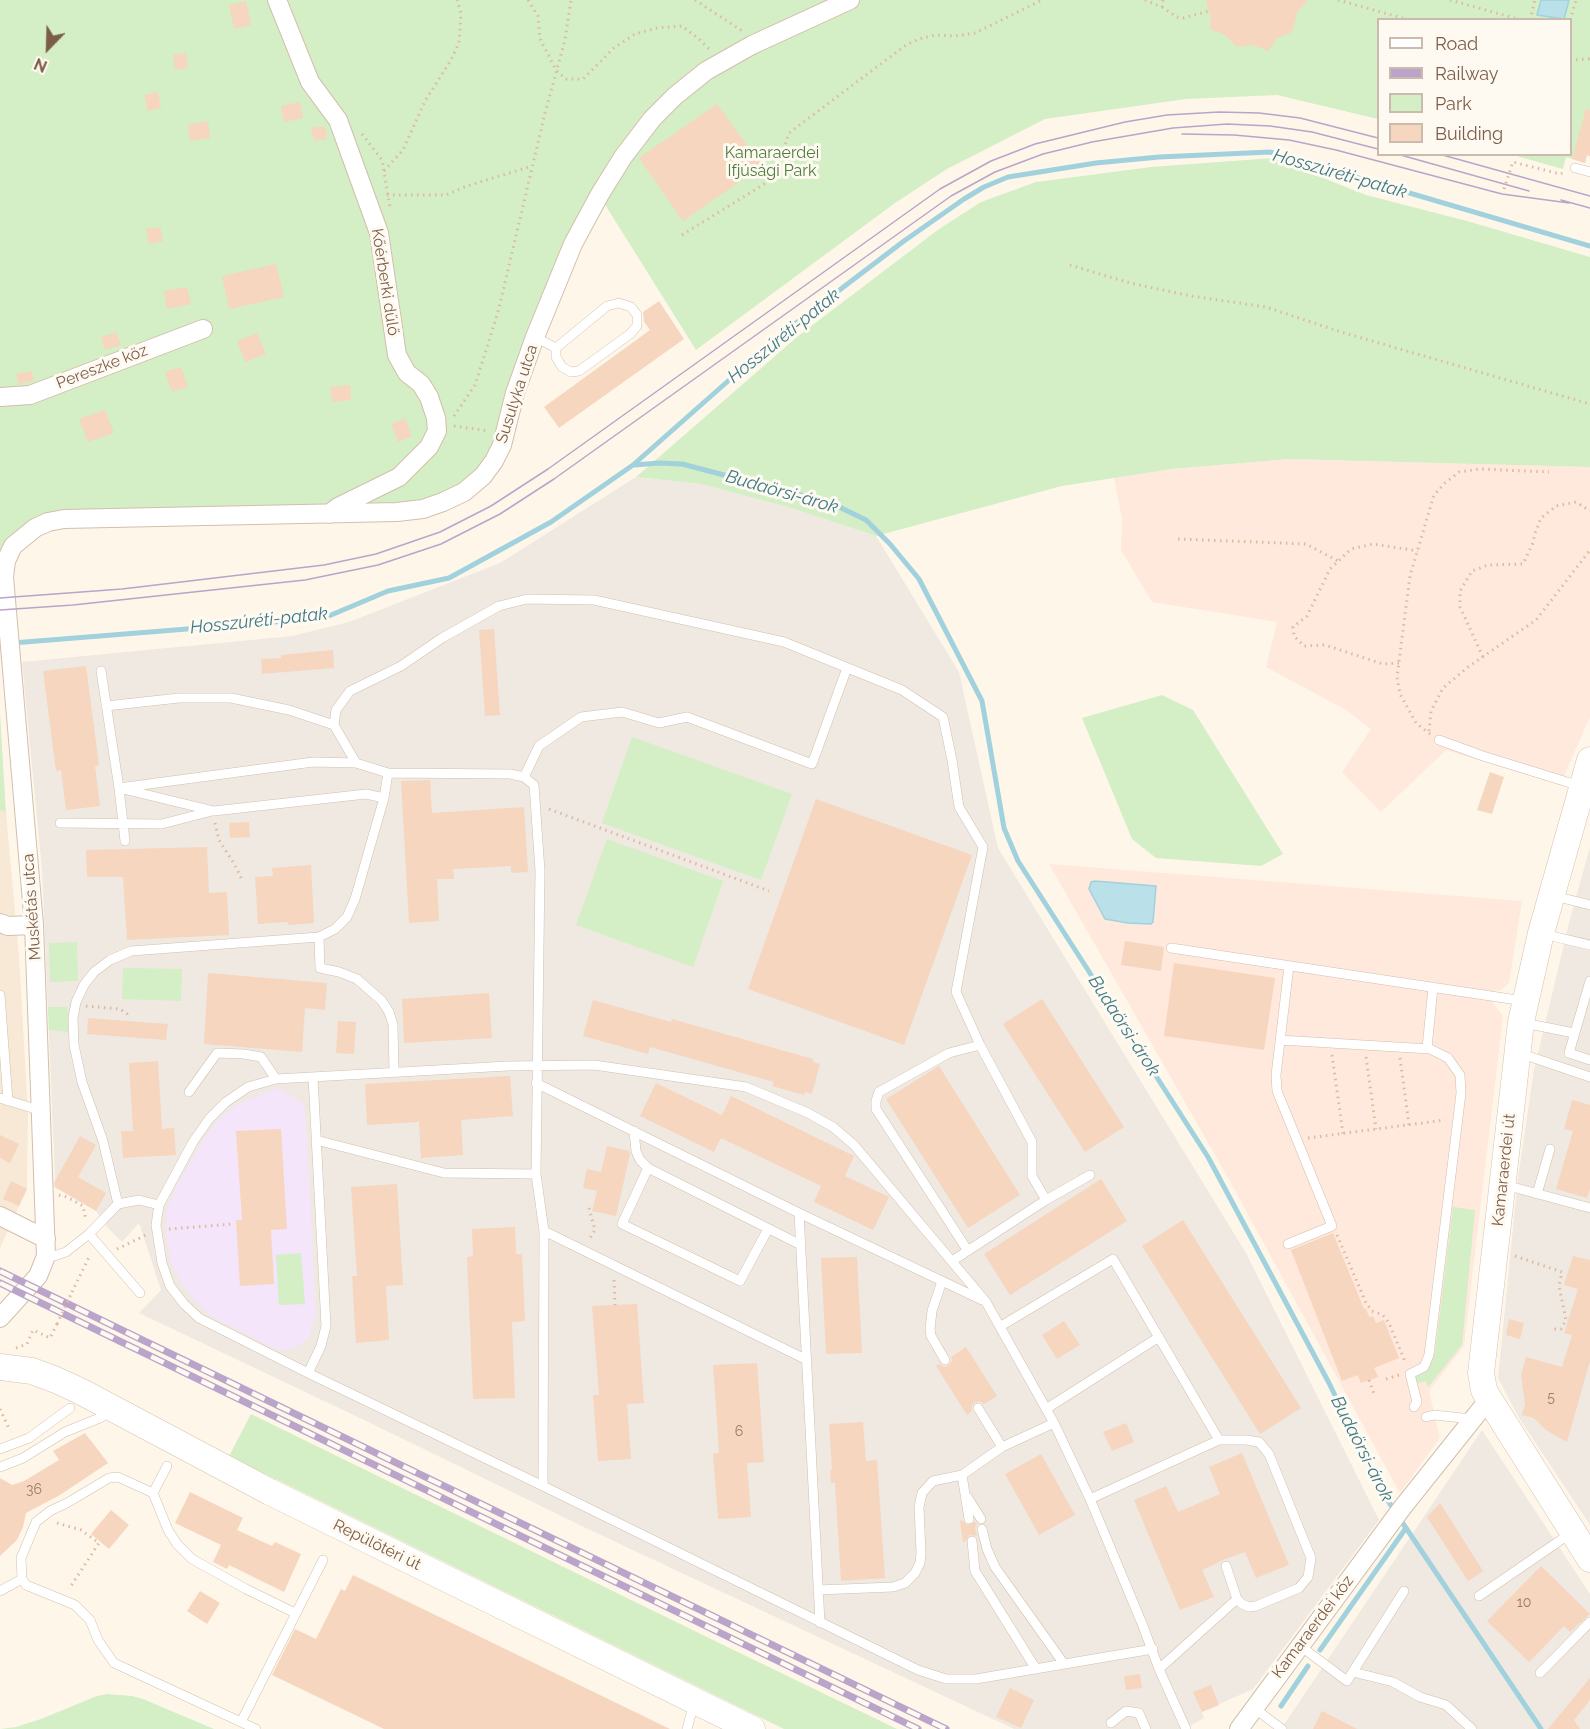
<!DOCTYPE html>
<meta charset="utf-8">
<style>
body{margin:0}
#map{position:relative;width:1590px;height:1729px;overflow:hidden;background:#fef7e9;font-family:Raleway,sans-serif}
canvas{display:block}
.legend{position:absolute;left:1377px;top:18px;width:195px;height:138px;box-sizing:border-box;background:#fffaf1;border:2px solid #cbbbae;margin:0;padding:8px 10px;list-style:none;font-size:18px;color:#7c5d49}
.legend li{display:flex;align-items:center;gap:12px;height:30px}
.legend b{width:30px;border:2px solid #cbbbae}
.north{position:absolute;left:18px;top:18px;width:60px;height:60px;-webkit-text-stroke:4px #fffaf1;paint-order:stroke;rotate:203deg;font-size:16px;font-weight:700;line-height:24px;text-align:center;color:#7c5d49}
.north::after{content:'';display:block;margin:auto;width:21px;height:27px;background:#7c5d49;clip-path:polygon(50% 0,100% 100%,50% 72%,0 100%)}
</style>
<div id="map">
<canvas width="1590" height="1729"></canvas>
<ul class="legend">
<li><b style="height:8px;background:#fff"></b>Road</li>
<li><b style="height:8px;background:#baa4ca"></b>Railway</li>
<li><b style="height:16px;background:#d4eec5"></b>Park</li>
<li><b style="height:16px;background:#f6d6be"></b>Building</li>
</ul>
<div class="north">N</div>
</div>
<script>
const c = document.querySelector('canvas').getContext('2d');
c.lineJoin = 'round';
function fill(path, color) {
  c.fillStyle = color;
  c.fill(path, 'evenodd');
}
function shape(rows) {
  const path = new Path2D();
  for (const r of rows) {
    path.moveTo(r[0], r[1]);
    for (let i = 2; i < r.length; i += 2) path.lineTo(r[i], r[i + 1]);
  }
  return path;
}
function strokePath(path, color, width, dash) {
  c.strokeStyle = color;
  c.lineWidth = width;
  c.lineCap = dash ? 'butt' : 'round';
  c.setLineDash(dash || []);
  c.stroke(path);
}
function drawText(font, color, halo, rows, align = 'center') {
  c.font = font + ' Raleway,sans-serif';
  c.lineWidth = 6;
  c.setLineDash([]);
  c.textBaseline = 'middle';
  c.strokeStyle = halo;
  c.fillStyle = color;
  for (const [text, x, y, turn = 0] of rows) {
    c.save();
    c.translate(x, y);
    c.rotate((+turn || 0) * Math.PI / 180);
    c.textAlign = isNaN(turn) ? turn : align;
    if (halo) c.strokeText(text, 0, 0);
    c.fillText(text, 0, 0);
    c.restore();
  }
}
fill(shape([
 [0,810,6,813,19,956,28,1113,27,1189,0,1248]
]), '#f7e9d6');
fill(shape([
 [1289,459,1590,467,1590,717,1560,785,1446,750,1381,812,1342,772,1371,729,1346,710,1266,667,1277,622,1152,602,1121,550,1122,519,1114,478,1172,469],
 [1049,864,1522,901,1509,983,1499,991,1495,990,1493,1003,1503,1016,1464,1346,1429,1391,1440,1438,1400,1493,1226,1174]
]), '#ffe8dc');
fill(shape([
 [636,477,701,484,791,508,876,536,959,672,998,848,1246,1253,1379,1520,1253,1689,1202,1712,1204,1718,1185,1729,1014,1729,588,1529,364,1420,139,1313,161,1290,139,1223,122,1242,107,1227,96,1211,52,1186,55,1180,42,870,22,662,292,636,349,622,500,563],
 [1590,847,1590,1525,1519,1418,1498,1378,1518,1178,1534,1070,1570,919],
 [1482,1430,1590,1594,1590,1729,1281,1729]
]), '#efe9e2');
fill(shape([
 [274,1089,283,1090,303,1104,306,1121,316,1316,308,1339,297,1347,286,1350,276,1350,212,1316,197,1304,180,1281,170,1260,166,1232,166,1211,178,1184,203,1140,218,1120,236,1105]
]), '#f4e5fb');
fill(shape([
 [0,0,1590,0,1590,156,1587,155,1585,163,1566,157,1563,169,1513,155,1570,154,1570,20,1378,20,1378,119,1277,95,1186,99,1045,119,947,169,895,203,696,350,604,203,579,246,520,397,474,478,413,507,35,528,0,577],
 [1273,158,1366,195,1467,221,1590,257,1590,467,1289,459,1172,469,1062,486,876,536,791,508,701,484,636,477,797,337,939,229,981,202,1036,182,1151,167],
 [1162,695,1193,710,1283,854,1261,866,1156,858,1132,839,1082,718],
 [0,713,6,813,0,810],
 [632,737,792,794,761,880,602,823],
 [607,839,723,881,693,967,576,925],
 [77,942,78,981,50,982,49,943],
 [123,968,182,969,181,1001,122,999],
 [48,1007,68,1007,68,1032,49,1030],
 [1453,1207,1475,1210,1462,1345,1428,1387,1426,1381,1416,1384,1414,1376,1426,1370,1435,1353],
 [301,1253,305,1304,279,1305,276,1255],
 [251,1414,715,1641,897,1729,784,1729,229,1456],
 [108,1694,132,1696,143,1699,214,1729,0,1729,16,1727,41,1719,97,1696]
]), '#d4eec5');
const water = shape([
 [1541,0,1569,0,1564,19,1537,15,1541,0],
 [1095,881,1156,886,1153,922,1151,924,1128,923,1105,919,1089,889,1091,882,1095,881]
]);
fill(water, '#bae1ea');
strokePath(water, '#a0d1dd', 1.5);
strokePath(shape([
 [635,465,658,463,682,464,831,503,866,520,890,544,919,579,982,701,1004,828,1018,861,1208,1157,1329,1383,1381,1491,1395,1511],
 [0,644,324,618,388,591,449,578,551,522,633,465,779,336,904,241,964,199,984,187,1008,177,1096,163,1159,157,1270,152,1590,246],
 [1400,1519,1541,1729],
 [1320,1650,1406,1528],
 [1281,1706,1308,1666]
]), '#a0d1dd', 5);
fill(shape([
 [1206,0,1308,0,1297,13,1292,32,1277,38,1268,51,1253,45,1237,47,1225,35,1210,29,1211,19],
 [246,1,251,25,234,29,229,5],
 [186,53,188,68,175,70,173,55],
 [158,92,161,108,148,111,144,95],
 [300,102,303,118,284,122,281,106],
 [717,104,762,166,683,221,639,158],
 [1586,109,1590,110,1590,156,1587,155,1585,163,1572,159],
 [208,121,210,138,190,141,188,125],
 [325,126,327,139,314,141,311,128],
 [160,227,163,241,149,244,146,229],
 [276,264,284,297,229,309,222,276],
 [187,287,191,304,167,309,164,291],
 [659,301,684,339,559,428,544,407,650,330,644,322,643,312],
 [116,332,121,345,105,350,101,337],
 [257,333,266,354,245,362,237,341],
 [181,367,188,387,172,392,165,372],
 [32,371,34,381,19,384,16,374],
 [350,385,351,400,332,402,330,387],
 [105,410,114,433,88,442,79,419],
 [405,418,412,436,398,442,391,424],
 [494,629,500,715,485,716,479,630],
 [333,650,334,668,262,674,261,659,281,658,281,655],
 [86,666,99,765,95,766,100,806,66,810,61,770,56,771,43,671],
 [1490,772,1504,777,1492,814,1477,810],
 [430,780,432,813,524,807,528,872,511,873,511,866,453,869,454,879,437,879,439,921,409,923,401,781],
 [816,799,972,855,904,1045,748,989],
 [249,822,250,837,230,838,229,823],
 [207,847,209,893,227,892,229,935,127,940,123,877,87,877,86,850],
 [311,865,314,923,288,925,288,922,258,924,255,877,273,876,272,868],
 [1125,941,1164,947,1161,971,1121,965],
 [1174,963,1275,978,1264,1050,1164,1036],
 [208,973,327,983,325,1010,305,1008,302,1052,204,1044],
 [489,993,492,1038,404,1043,402,999],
 [1042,999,1124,1127,1085,1152,1003,1024],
 [593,1000,671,1022,672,1019,813,1059,813,1062,820,1064,812,1094,805,1092,804,1095,772,1086,774,1082,650,1047,648,1054,583,1036],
 [88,1018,168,1024,166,1040,87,1034],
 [338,1021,356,1022,354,1054,336,1053],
 [158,1061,162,1129,174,1128,176,1155,123,1158,121,1131,133,1131,129,1063],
 [939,1066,1020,1195,968,1228,886,1099],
 [510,1076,513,1116,461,1120,463,1155,421,1158,419,1122,367,1125,365,1084],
 [656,1083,722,1115,731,1096,854,1156,845,1176,889,1197,873,1230,814,1202,821,1186,721,1138,714,1152,640,1116],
 [1572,1100,1590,1105,1590,1188,1587,1198,1556,1189,1573,1131,1564,1129],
 [281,1129,287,1229,271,1230,274,1284,240,1286,236,1220,242,1220,236,1131],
 [0,1135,19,1144,10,1163,0,1158],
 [80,1136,96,1145,78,1177,106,1193,96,1211,55,1187,55,1181],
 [607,1146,629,1151,630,1154,616,1216,592,1211,597,1191,583,1188,587,1169,601,1172],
 [1101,1179,1127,1221,1010,1295,984,1254],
 [11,1181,27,1189,19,1206,3,1199],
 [397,1184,403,1285,386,1286,389,1340,356,1343,352,1276,357,1276,351,1187],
 [1183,1220,1301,1408,1260,1434,1142,1246],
 [515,1227,516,1254,522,1254,525,1321,512,1322,515,1398,473,1399,467,1257,473,1256,472,1229],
 [1333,1233,1364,1309,1366,1309,1369,1317,1373,1316,1376,1323,1384,1320,1399,1358,1374,1368,1378,1377,1361,1383,1358,1375,1342,1381,1291,1250],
 [1573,1256,1590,1260,1590,1361,1567,1442,1546,1430,1534,1418,1522,1415,1525,1404,1521,1375,1526,1357,1562,1367,1572,1335,1564,1333,1578,1289,1564,1285],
 [857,1257,862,1353,826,1354,821,1258],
 [637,1304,644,1403,627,1404,631,1459,598,1461,593,1395,599,1395,592,1306],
 [1509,1319,1524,1323,1520,1339,1506,1335],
 [1064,1321,1080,1345,1057,1359,1042,1335],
 [966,1347,997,1396,984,1404,981,1402,975,1402,972,1405,972,1411,967,1415,936,1366,939,1364,944,1367,949,1365,952,1361,951,1357],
 [757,1363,764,1462,747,1463,751,1517,718,1519,713,1454,719,1453,713,1365],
 [863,1422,866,1461,877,1460,885,1578,841,1581,835,1483,831,1483,830,1470,832,1470,829,1424],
 [1126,1423,1134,1442,1112,1451,1103,1432],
 [85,1433,108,1463,60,1495,26,1513,23,1527,17,1540,0,1556,0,1478,12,1485,24,1481,59,1460,53,1451],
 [1242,1453,1289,1565,1256,1578,1245,1552,1223,1560,1202,1570,1214,1597,1180,1610,1134,1500,1166,1486,1178,1512,1220,1494,1209,1467],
 [1041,1454,1075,1515,1039,1535,1005,1474],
 [190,1492,243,1518,237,1530,272,1546,275,1542,301,1554,284,1592,229,1565,227,1569,213,1562,221,1545,175,1523],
 [1440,1503,1483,1571,1468,1581,1427,1517],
 [111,1510,129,1525,109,1549,91,1534],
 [962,1520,967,1525,975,1522,977,1524,975,1528,977,1536,969,1535,965,1542,963,1542,960,1521],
 [1541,1566,1590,1614,1570,1632,1564,1626,1529,1662,1487,1621],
 [353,1575,670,1729,384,1729,272,1675,295,1629,316,1639,341,1589,345,1591],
 [200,1591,220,1603,207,1624,187,1611],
 [1140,1674,1142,1688,1126,1690,1124,1676],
 [1590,1678,1590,1700,1574,1720,1580,1729,1548,1729],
 [1211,1685,1219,1705,1202,1712,1193,1692],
 [1010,1688,1034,1700,1021,1728,996,1717],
 [1322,1711,1357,1729,1313,1729]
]), '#f6d6be');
const lane = shape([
 [1575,168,1590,172],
 [535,337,556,348,556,357,562,367,571,372,579,371,630,334,637,326,637,315,631,307,619,303,607,306,556,348],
 [101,671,119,788,313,762,356,763,388,773,510,774,524,777,534,785,540,871,536,1174,544,1231,543,1486],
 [106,706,179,698,231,698,289,710,334,725],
 [1439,740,1483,756,1580,786],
 [356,763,334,725,336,710,350,691,401,666,442,638,499,606,527,599,594,600,784,642,902,690,943,717,952,760,959,807,983,847,956,992,980,1045,1032,1142,1032,1176,1046,1200,952,1261],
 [388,773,384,798,355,899,347,917,335,929,319,937,320,968,339,972,357,979,382,1001,389,1012,393,1025,394,1071],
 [524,777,539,746,581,717,622,712,659,723,687,717,812,764,847,668],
 [60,823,162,824,212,811],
 [125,841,119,788,214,811,366,794,384,798],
 [1554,896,1590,905],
 [1543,934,1590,945],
 [1171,948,1524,1001],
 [1590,981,1569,1053,1590,1060],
 [0,995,8,1101],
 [1524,1023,1574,1033],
 [1280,1040,1430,1049,1448,1058,1460,1075,1461,1093,1429,1355,1424,1367,1410,1374,1417,1402,1414,1407],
 [1427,1048,1433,987],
 [1519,1053,1590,1077],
 [536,1083,799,1213,982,1300],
 [189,1092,217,1053,244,1054,261,1057,276,1079],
 [0,1098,42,1111],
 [634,1131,636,1151,640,1160,648,1168,801,1245],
 [316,1140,444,1173,536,1174],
 [648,1168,622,1224,740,1281,768,1229],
 [1505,1185,1590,1208],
 [1537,1194,1550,1149],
 [1046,1200,1090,1175],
 [118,1204,103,1141,82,1082,74,1045,73,1018,76,1002,84,985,94,972,110,960,131,951,319,937],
 [159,1205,193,1142,209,1119,226,1102,248,1087,276,1079,508,1066,594,1065,746,1087,808,1113,833,1127,854,1145,986,1302,1054,1423,1090,1499,1143,1626,1159,1669,1186,1729],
 [799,1213,820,1623],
 [544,1231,805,1359],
 [89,1234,140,1293],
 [1288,1244,1332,1226,1277,1091,1276,1075,1289,966],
 [968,1251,876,1109,876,1101,879,1092,949,1053,980,1045],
 [46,1256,54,1256,66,1252,89,1234,118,1204,139,1200,159,1205,156,1225,162,1263,170,1286,184,1304,199,1318,308,1373,543,1486,918,1670,946,1679,976,1679,1153,1649],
 [942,1281,932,1311,930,1329,931,1336,945,1360],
 [1001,1326,1113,1259,1219,1440,1246,1440,1259,1442,1269,1454,1311,1558,1308,1577,1299,1588,1256,1606,1249,1607,1242,1604,1237,1599,1226,1566],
 [308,1373,321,1346,326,1326,313,1077],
 [978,1408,1002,1447],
 [1046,1409,1159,1337],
 [1426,1417,1434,1415,1472,1419],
 [0,1449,29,1438,70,1408],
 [0,1467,23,1458,65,1432,102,1417,106,1408],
 [153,1493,167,1466],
 [968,1498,981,1519],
 [1090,1499,1219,1440],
 [969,1519,962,1475,1002,1447,1054,1423],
 [982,1529,987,1549,995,1567,1064,1664],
 [972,1541,975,1571,1036,1669],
 [818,1590,893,1587,905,1583,915,1573,920,1563,921,1553,919,1507,922,1493,933,1481,962,1475],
 [0,1591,22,1579],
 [1479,1596,1571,1533],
 [1299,1645,1347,1681,1404,1591],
 [1159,1669,1237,1599],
 [1353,1672,1393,1682,1420,1697,1446,1705,1472,1729],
 [1540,1673,1590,1622],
 [1254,1708,1282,1729],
 [241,1722,323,1560],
 [1111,1723,1126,1711,1139,1713,1146,1729],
 [256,1729,114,1663,98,1640,90,1620,75,1605,26,1585,22,1579,21,1558,36,1522,50,1511,67,1503,109,1478,118,1477,153,1493,168,1530,177,1544,192,1559,246,1589,295,1613],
 [687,1729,694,1703]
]);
const street = shape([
 [277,0,310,82,338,120,379,233,397,355,407,373,421,384,429,397,436,418,437,431,429,447,399,477,338,507,329,514],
 [0,397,30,395,203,329],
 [0,923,8,926,34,925],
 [0,1216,46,1239],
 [0,1318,38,1276,46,1256,34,925,4,577,6,561,13,546,35,528,48,522,64,519,397,512,423,509,443,502,464,492,483,476,494,461,502,445,515,393,535,337,573,244,600,194,623,157,652,119,675,96,706,71,752,45,850,0],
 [1239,1729,1402,1508,1489,1399]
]);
const secondary = shape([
 [1590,760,1541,933,1521,1022,1481,1373,1484,1390,1489,1399,1590,1559],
 [0,1367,32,1371,56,1380,80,1391,270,1492,752,1729]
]);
strokePath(lane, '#d2bfac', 10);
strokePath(street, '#d2bfac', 20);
strokePath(secondary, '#d8c1ac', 27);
strokePath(shape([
 [528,0,538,16,540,39,556,70,566,79,583,79,614,48,635,34,657,28,682,26,699,39,710,50],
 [695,0,744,32],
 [1145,0,1162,7,1163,0],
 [1338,0,1409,20],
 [1450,0,1521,20],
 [1162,7,1177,17,1183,18,1209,11],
 [1530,20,1535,0],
 [1570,20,1576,0],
 [1570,60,1590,59],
 [362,134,382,160,390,207],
 [384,171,403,150,425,101,451,60,459,43,461,13,457,0],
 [1504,189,1513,162,1560,174,1565,172],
 [387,195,446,195,467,186,532,166],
 [682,235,774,178,789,133,906,45,919,39,935,35,955,36,975,33,1042,0],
 [1070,265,1130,283,1191,296,1266,307,1341,332,1590,404],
 [454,416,475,385,498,312,545,113,565,40,571,0],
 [454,426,489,431],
 [1178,539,1306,544,1338,561],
 [1483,657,1460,607,1460,591,1472,571,1488,565,1523,564,1533,543,1535,533,1541,518,1556,506,1576,502,1590,511],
 [1399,663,1383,664,1325,645,1304,646,1294,636,1293,627,1307,616,1330,569,1351,549,1373,544,1418,551],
 [1429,731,1431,711,1443,688,1468,667,1536,620,1590,550],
 [1430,734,1416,723,1400,694,1397,677,1410,576,1434,495,1445,483,1459,472,1480,469,1549,472],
 [549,809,769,891],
 [215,823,219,840,235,865,242,880],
 [86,1006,120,1009,127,1014,129,1019],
 [1332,1055,1343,1134],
 [1366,1057,1376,1129],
 [1400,1058,1409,1125],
 [1308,1138,1445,1120],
 [59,1195,67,1197,83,1206,86,1220],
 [589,1208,595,1230,590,1238],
 [169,1229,233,1224],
 [1337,1235,1366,1303,1372,1311,1383,1315,1389,1323,1406,1364],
 [117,1249,146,1235],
 [1515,1256,1562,1272,1559,1286,1566,1320,1561,1329,1554,1329],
 [614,1280,615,1305],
 [72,1292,90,1255],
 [16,1348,27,1344,33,1330,50,1338,57,1324],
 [1386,1379,1399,1375],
 [1369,1380,1374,1394],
 [0,1409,10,1431],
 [57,1523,81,1530,99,1543,69,1589]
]), '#dcbaa0', 3, [1.5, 4.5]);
strokePath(lane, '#fff', 9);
strokePath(street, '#fff', 18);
strokePath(secondary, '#fff', 26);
strokePath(shape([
 [1182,134,1234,135,1289,140,1336,150,1502,194,1569,203],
 [1397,154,1529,191],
 [1439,154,1590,196],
 [1561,200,1590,208],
 [0,598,122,589,324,565,376,554,440,532,491,506,548,469,940,189,991,161,1035,144,1125,122,1167,115,1219,112,1259,113,1300,118,1378,138],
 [0,610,73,605,305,580,378,565,441,544,500,514,554,479,951,196,995,172,1043,154,1092,142,1173,128,1227,124,1270,126,1312,132,1378,149]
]), '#baa4ca', 1.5);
const rail = shape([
 [0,1271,946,1729],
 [0,1283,918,1729]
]);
strokePath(rail, '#baa4ca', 7);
strokePath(rail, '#fffaf1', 4.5, [14]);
strokePath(shape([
 [57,1324,72,1292]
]), '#dcbaa0', 3, [1.5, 4.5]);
drawText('14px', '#9a7b66', null, [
 ["5",1551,1398],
 ["6",739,1432],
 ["36",34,1490],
 ["10",1524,1603]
]);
drawText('16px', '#4d7c3d', '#fffaf1', [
 ["Kamaraerdei",772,153],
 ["Ifjúsági Park",772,171]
]);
drawText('16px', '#7c5d49', '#fffaf1', [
 ["Kőérberki dűlő",385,282,81],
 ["Pereszke köz",102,367,-21],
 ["Susulyka utca",517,394,-72],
 ["Muskétás utca",32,907,-94],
 ["Kamaraerdei út",1504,1170,-84],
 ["Repülőtéri út",377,1545,26],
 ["Kamaraerdei köz",1313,1627,-53]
]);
drawText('italic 18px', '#3d7a89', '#fffaf1', [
 ["Hosszúréti-patak",1340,174,16],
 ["Hosszúréti-patak",784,336,-39],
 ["Budaörsi-árok",782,492,16],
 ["Hosszúréti-patak",259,621,-6],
 ["Budaörsi-árok",1124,1026,57],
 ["Budaörsi-árok",1362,1449,63]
]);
</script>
